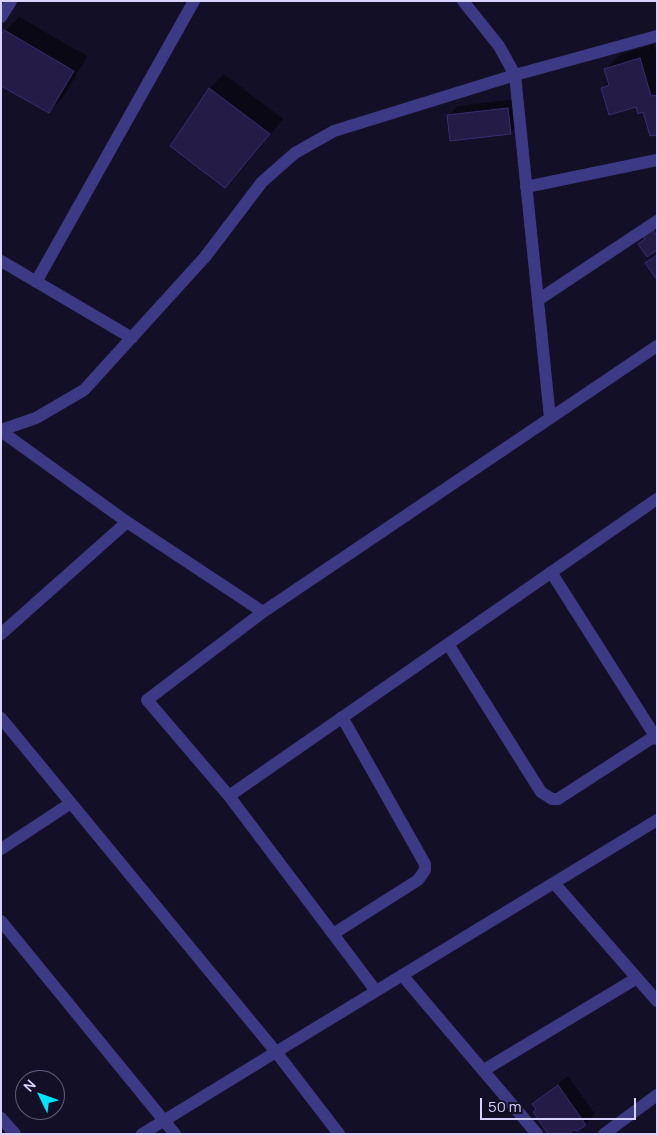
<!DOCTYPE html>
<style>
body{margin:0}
#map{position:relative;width:658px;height:1135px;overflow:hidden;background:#130f26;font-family:Manrope,sans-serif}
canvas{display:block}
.frame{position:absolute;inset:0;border:2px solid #d9d4ff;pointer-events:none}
.north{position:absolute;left:15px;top:1070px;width:50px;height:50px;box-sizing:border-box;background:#130f26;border:1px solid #625e7d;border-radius:50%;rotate:312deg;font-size:14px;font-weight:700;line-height:20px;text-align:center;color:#d9d4ff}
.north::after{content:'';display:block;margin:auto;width:18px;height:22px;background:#00e5ff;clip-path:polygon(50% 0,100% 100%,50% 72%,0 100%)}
.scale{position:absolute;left:480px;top:1098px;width:156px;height:22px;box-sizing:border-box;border:2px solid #d9d4ff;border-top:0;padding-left:6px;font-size:15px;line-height:18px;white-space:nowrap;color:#d9d4ff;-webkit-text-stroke:4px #130f26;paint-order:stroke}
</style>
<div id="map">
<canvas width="658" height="1135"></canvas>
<div class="frame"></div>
<div class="north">N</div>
<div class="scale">50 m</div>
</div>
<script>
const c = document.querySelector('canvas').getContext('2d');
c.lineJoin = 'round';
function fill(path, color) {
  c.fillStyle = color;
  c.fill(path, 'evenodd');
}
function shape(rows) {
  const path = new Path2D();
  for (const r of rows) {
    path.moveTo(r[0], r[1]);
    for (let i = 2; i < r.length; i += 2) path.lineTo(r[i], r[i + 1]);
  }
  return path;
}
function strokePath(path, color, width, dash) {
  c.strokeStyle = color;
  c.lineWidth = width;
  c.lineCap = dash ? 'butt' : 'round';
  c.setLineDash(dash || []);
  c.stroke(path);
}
fill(shape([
 [19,17,87,56,63,98,49,112,5,31],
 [654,44,657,54,657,133,644,111,602,88,609,81,606,69,620,55],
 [224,74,283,119,240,172,225,187,172,145,210,88],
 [517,99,520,123,510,133,449,115,458,106],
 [568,1076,595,1114,585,1124,571,1134,550,1134,534,1104,544,1094]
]), '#0007');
const building = shape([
 [4,30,74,71,49,113,1,86,1,35,4,30],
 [640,58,651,96,655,95,657,98,657,135,650,136,643,112,638,114,636,107,609,115,601,88,609,85,604,69,640,58],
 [209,88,270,134,225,188,170,146,209,88],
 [508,108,511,134,450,141,447,115,508,108],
 [653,230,657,236,657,250,647,257,638,244,645,239,643,237,653,230],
 [657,255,657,280,645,263,657,255],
 [558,1085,586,1125,577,1131,574,1130,569,1134,548,1134,533,1112,536,1109,532,1104,558,1085]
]);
fill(building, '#241b47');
strokePath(building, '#3b2d73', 1);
strokePath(shape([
 [463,1,499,46,515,75,550,418],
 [1,17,11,1],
 [526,187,657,160],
 [1,261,132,338],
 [36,282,194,1],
 [538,300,657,221],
 [1,430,36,418,84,390,205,257,262,182,295,153,334,131,515,75,657,36],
 [1,431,127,522,1,634],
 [127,522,263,612,657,346],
 [551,572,657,739],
 [448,644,541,792,552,799,558,799,655,736],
 [1,718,276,1052,142,1134],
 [229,796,147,700,263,612],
 [1,849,71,803],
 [554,883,657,1001],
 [1,921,175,1134],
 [333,934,418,880,425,870,425,864,342,717],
 [402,975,537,1134],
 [376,991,229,796,657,499],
 [484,1070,637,978],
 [1,1118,15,1134],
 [339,1134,276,1052,657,820],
 [604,1134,657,1095]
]), '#3d3a85', 12);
</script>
